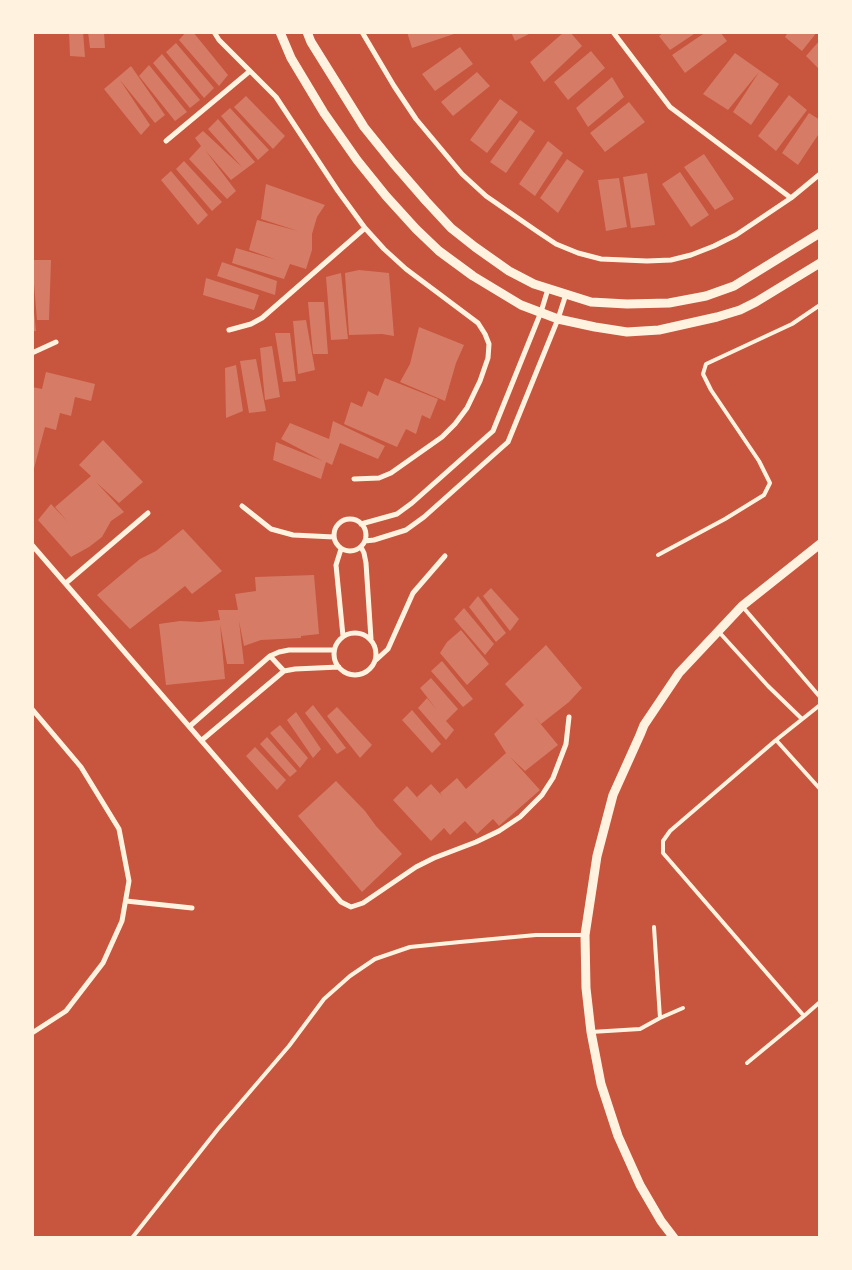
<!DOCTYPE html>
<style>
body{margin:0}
#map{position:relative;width:852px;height:1270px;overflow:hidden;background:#c8553d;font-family:"Fira Sans Condensed",sans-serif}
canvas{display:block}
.frame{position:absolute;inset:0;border:34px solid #fff3e0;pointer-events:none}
</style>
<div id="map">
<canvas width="852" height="1270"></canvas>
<div class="frame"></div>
</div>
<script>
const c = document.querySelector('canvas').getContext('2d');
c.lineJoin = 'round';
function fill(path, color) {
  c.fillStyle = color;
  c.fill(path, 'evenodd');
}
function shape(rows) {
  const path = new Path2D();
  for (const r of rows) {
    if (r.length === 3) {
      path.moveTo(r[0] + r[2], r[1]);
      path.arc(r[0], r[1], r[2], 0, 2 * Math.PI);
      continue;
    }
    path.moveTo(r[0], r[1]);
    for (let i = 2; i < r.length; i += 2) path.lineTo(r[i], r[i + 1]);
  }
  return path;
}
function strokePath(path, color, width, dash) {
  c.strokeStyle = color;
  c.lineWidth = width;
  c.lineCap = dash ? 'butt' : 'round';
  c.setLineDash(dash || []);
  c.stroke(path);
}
fill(shape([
 [69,32,83,32,85,57,70,56],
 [88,32,104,32,105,48,90,48],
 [186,32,193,32,228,75,219,86,179,40],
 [407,32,457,32,457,33,412,48],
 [511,32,533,32,515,41],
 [564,32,570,32,582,46,544,82,530,62],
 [664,32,697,32,670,50,659,36],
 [706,32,720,32,727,41,685,73,672,55],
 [788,32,817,32,802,51,785,37],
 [820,40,820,70,806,56],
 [176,43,214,88,204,98,166,52],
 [460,47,473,64,435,91,422,74],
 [591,51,605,68,568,100,554,82],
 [735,53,779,84,751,125,733,112,759,72,728,110,703,94],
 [162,54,200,100,190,108,153,63],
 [149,65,187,112,175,121,139,76],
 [131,66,165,115,155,123,120,80,150,125,141,135,104,89],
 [477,72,490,86,453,116,441,102],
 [612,77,624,97,588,127,576,108],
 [789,95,807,110,776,151,758,136],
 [246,96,285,136,273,149,234,107],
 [500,99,518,112,487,153,470,140],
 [629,102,645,122,605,152,590,133],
 [230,108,269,150,258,160,221,116],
 [809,113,820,120,820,132,798,165,782,153],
 [218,119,255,162,231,180,205,150,236,191,227,199,189,159,201,146,195,138,203,131,242,167,208,129],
 [520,120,535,131,506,173,490,162],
 [548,141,563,153,535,196,519,184],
 [704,154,734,199,715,210,684,167],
 [567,159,584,171,558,213,540,198],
 [184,161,222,202,212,211,176,169],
 [171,171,208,215,198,225,161,180],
 [680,172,709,215,691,227,662,184],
 [647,173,655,225,631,228,623,177],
 [619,178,627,227,606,231,598,180],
 [266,184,325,205,317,217,312,234,312,250,306,269,290,264,284,279,232,263,236,248,277,260,249,250,257,220,298,231,261,219],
 [32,260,51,260,49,320,37,320],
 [222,262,277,281,275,295,217,276],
 [359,270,389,273,394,336,382,334,349,335,345,273],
 [341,273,348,339,331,340,326,277],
 [206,278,259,295,254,310,203,295],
 [308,302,324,302,328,354,313,354],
 [32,312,34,312,36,331,32,331],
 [306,320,315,370,298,374,293,321],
 [419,327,464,345,456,363,445,401,400,382,410,364],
 [275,333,290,333,296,381,283,382],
 [272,346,280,397,265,400,260,348],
 [256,359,266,411,249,413,240,361],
 [236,365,243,411,226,418,225,368],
 [46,372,95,384,91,401,75,397,71,416,60,413,56,430,45,427,32,476,32,387,42,389],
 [385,378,438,399,430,419,422,415,416,434,406,429,397,447,344,424,351,402,362,407,368,391,378,396],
 [333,421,385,446,378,459,340,443,332,465,326,462,321,479,273,460,276,442,323,461,281,439,290,423,329,439],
 [103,440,143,482,119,503,96,482,124,512,111,521,102,537,89,547,71,557,38,520,51,504,68,522,55,507,91,476,79,465],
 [183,529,222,571,192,594,185,586,130,629,97,595,140,559,156,551],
 [314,575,319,634,301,636,301,638,261,640,244,646,239,621,244,664,227,664,220,624,225,679,166,685,159,624,180,621,200,622,220,620,218,610,238,610,235,594,256,591,255,577],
 [491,588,519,619,510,631,483,596],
 [478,596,506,633,496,642,469,607],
 [464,608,494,644,485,655,454,619],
 [461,630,489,664,467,685,440,653,447,642],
 [546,645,582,688,569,702,541,724,534,716,558,745,525,771,510,757,540,790,499,826,493,819,477,834,465,821,450,835,444,828,431,841,393,800,407,786,422,803,417,797,431,784,443,797,440,793,457,778,466,789,506,753,494,734,524,705,505,684],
 [442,661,473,699,463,707,431,671],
 [431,678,458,709,446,721,454,730,446,740,418,708,427,698,437,710,420,688],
 [313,705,346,748,337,754,305,713],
 [337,707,372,745,360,758,327,716],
 [412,710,441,744,432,753,402,720],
 [296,712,321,749,313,758,287,720],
 [280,725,308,758,300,768,270,733],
 [267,737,297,771,290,777,260,744],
 [255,747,286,780,277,790,246,756],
 [336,781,365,811,376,826,402,854,362,892,298,816]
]), '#d67c66');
strokePath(shape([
 [658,555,725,519,764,495,770,483,759,461,711,390,703,374,706,364,792,324,820,305],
 [742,606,820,697],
 [719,632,768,686,802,719],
 [820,705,776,740,670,831,663,841,663,853,804,1016,820,1002],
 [776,740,820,789],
 [654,927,660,1018],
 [591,1032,640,1029,660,1018,683,1008],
 [747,1063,804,1016],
 [132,1238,218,1129,289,1046,324,999,350,976,375,959,410,947,460,942,536,935,585,935]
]), '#fff3e0', 4);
strokePath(shape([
 [214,32,219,40,276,97,338,191,365,228,384,249,406,269,478,323,485,334,489,344,488,358,480,381,467,408,455,424,442,437,391,473,379,478,354,479],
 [362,32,394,86,416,119,462,174,486,196,538,232,556,244,578,253,601,259,647,261,671,260,691,255,714,246,736,235,791,198,820,174],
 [613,32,670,107,791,198],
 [166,141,250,71],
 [229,330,251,324,262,318,365,228],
 [32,353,56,342],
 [242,506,271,529,293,535,334,537],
 [350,535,16],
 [361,524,397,514,412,503,493,431,541,312,548,289],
 [365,541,374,540,406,530,424,517,508,442,558,319,566,294],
 [32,545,341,902,351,907,363,903,416,867,434,858,476,842,499,831,520,817,542,795,553,778,566,744,569,717],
 [361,547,364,553,366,563,371,639],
 [341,549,336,565,343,636],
 [66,583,148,513],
 [355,654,21],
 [270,656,284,671],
 [376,660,388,649,413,593,445,556],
 [32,709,81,767,119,829,129,881,122,921,103,963,66,1011,32,1033],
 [190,726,270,656,279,652,289,650,334,650],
 [202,740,284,671,295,669,339,667],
 [126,901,192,908]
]), '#fff3e0', 5);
strokePath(shape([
 [280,32,291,58,324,113,357,160,386,196,416,229,439,251,473,276,521,305,558,319,595,327,627,332,659,330,717,317,740,310,756,302,820,263],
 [307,32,311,42,364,127,393,163,426,201,451,228,475,247,509,271,534,284,591,302,627,304,669,303,706,296,734,286,820,233],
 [674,1238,661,1221,640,1185,618,1136,601,1084,591,1032,586,988,585,935,597,856,613,795,640,735,644,725,679,673,742,606,820,544]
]), '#fff3e0', 9);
</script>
